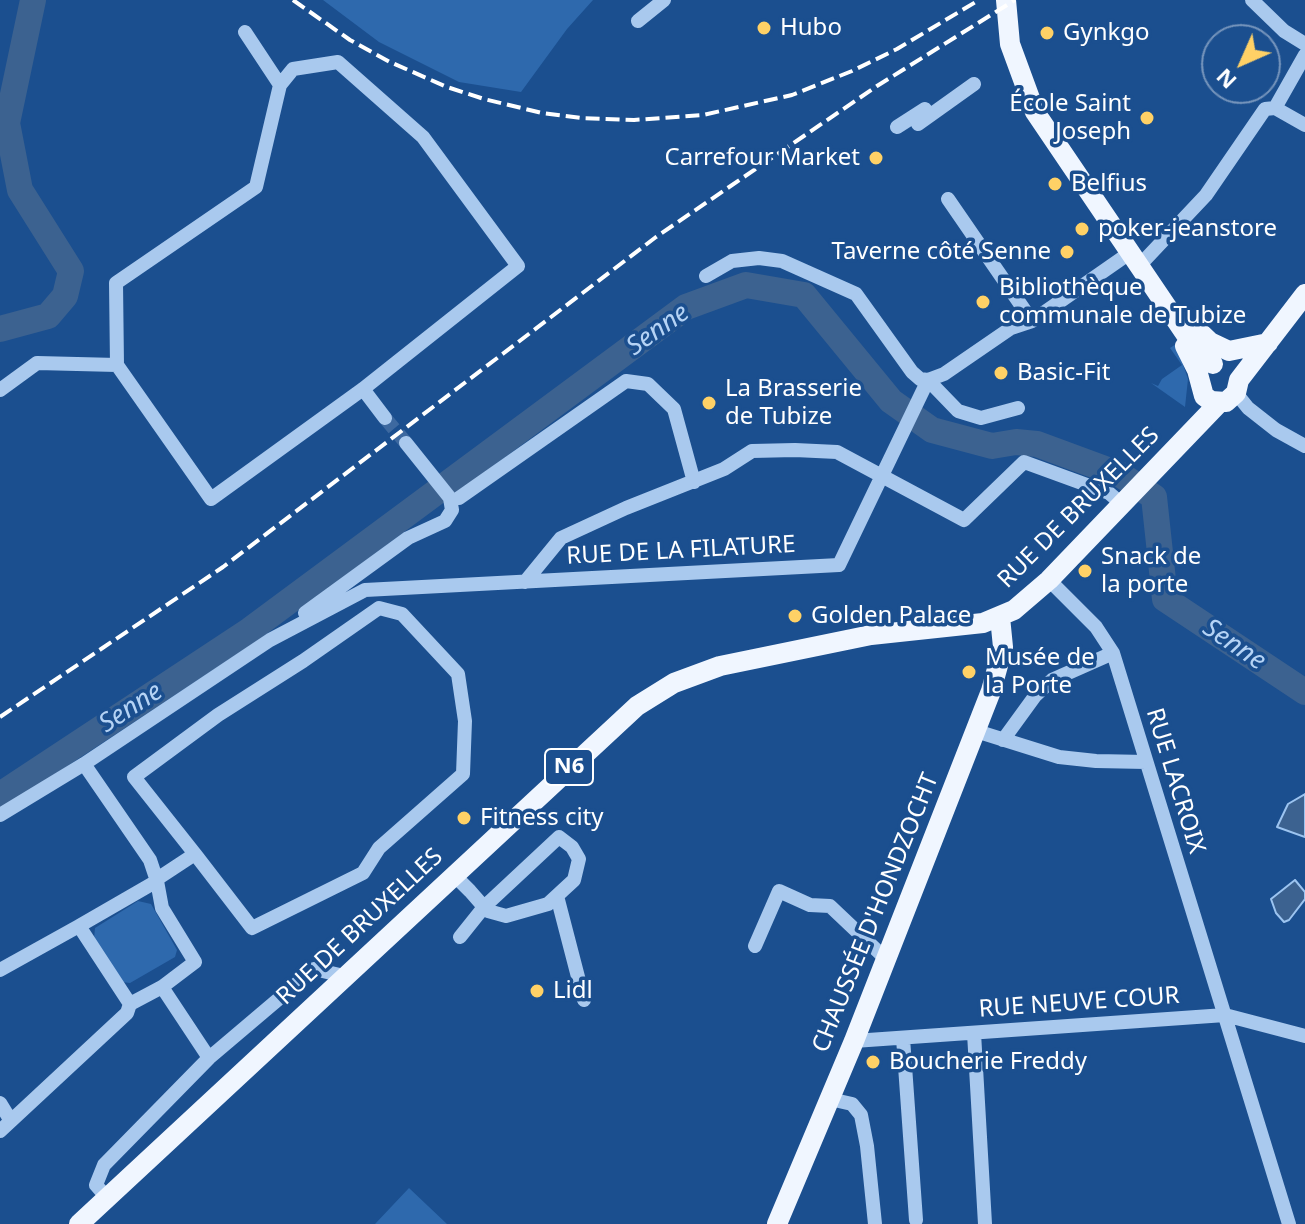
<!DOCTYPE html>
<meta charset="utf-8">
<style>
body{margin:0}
#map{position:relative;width:1305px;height:1224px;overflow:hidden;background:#1b4f8f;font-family:"Noto Sans",sans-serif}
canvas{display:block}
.north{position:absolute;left:1201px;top:24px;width:80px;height:80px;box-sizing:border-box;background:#1b4f8f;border:2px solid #7695bc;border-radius:50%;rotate:225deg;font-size:22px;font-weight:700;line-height:32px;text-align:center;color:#fff}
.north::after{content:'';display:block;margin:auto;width:28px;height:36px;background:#ffd166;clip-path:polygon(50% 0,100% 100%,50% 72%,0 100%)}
</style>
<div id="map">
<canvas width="1305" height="1224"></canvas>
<div class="north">N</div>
</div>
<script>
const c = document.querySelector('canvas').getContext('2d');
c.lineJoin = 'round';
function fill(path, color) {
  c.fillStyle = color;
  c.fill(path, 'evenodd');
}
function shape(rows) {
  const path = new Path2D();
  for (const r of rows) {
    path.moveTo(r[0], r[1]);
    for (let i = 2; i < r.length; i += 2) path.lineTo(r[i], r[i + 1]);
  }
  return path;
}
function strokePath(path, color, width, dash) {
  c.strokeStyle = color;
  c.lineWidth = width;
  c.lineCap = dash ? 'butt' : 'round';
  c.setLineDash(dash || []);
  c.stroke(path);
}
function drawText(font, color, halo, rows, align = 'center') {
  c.font = font + ' "Noto Sans",sans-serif';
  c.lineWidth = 7;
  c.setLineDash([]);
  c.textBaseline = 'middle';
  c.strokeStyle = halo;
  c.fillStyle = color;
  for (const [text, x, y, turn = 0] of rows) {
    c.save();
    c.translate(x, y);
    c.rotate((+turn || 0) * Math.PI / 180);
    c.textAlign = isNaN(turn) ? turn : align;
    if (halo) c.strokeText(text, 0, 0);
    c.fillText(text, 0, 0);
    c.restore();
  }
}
fill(shape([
 [323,0,593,0,567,29,521,92,459,82,379,42],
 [1176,344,1188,379,1185,407,1151,383,1158,386,1162,379,1182,365,1170,348],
 [138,901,151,904,177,950,175,957,130,983,122,982,94,939,95,928],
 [409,1188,447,1224,375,1224]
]), '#2e69ad');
const water = shape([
 [1305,794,1305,837,1277,827,1288,804,1305,794],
 [1295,880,1305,892,1305,899,1289,920,1284,922,1276,913,1271,899,1295,880]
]);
fill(water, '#3c6290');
strokePath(water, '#9cc4f0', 2);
strokePath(shape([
 [0,329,48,316,65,296,71,271,20,190,7,123,33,0],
 [0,795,250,630,686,307,746,285,804,295,891,401,932,430,992,446,1016,442,1037,444,1121,475,1154,497,1165,599,1305,692]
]), '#3c6290', 26);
strokePath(shape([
 [385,418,406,443]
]), '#3d69a0', 14, [14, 7]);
strokePath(shape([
 [1252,0,1284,31,1305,44],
 [638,21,664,0],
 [245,32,280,85,256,187,116,283,117,365,211,499,363,389,518,266,423,137,338,62,293,69,280,85],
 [1275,108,1305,55],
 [1275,108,1305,125],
 [918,124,974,84],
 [897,127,925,109],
 [948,199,1032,321],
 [1140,265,1206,195,1265,109,1275,108],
 [706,276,732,261,759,258,782,261,856,294,912,372,920,379,928,380,944,374,1011,328,1032,321,1131,252],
 [363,389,385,418],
 [0,390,37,363,117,365],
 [1236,393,1248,408,1276,430,1305,446],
 [459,498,626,381,648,384,674,409,694,482],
 [1049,580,1096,627,1113,653,1289,1224],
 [525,582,561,538,626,508,724,469,752,451,795,450,837,452,964,520,1024,462,1109,493,1123,505],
 [305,613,408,538,445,521,452,510,450,498,406,443],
 [976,731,1059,757,1096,761,1146,762],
 [1003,740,1035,696,1052,680,1113,653],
 [0,815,84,764],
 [454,875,470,891,484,907,488,911,506,916,548,904,574,880,579,859,572,847,559,837,484,907,460,937],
 [157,879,195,854,134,777,218,715,303,661,379,608,402,614,458,674,465,721,463,774,379,848,363,873,252,928,195,854],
 [157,881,79,926,130,1004,162,987,195,962,162,908,157,881,150,860,84,764,270,640,365,590,839,565,928,380,958,411,981,418,1018,408],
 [557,896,584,1000],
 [755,946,779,891,810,905,830,906,886,959],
 [0,970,79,926],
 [162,987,209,1058],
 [974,1033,985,1224],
 [903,1038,916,1220],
 [854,1041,1225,1015,1305,1036],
 [830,1099,852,1104,861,1115,867,1146,875,1224],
 [0,1103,11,1121],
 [0,1131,127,1013,130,1004],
 [108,1199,96,1185,104,1165,209,1058,314,969,344,976]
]), '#a9c9ee', 14);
strokePath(shape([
 [1006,0,1010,44,1035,112,1186,335,1213,364],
 [1188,321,1210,342,1229,351,1268,343],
 [1185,346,1197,370,1204,396,1211,401,1226,402,1236,393,1239,380,1305,294],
 [79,1224,637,706,674,683,720,666,871,635,983,623,1014,610,1049,580,1219,403],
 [777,1224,854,1041,991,691,1003,647,1000,617]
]), '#f0f6ff', 20);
strokePath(shape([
 [293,0,350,40,390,62,447,87,484,99,542,113,582,118,634,120,703,115,792,95,852,71,897,49,979,0],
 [0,717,223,567,656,237,877,86,1015,0]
]), '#fff', 4, [14, 6]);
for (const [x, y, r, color] of [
 [764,28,8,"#ffd166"],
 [1047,33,8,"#ffd166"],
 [1147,118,8,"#ffd166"],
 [876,158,8,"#ffd166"],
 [1055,184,8,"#ffd166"],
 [1082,229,8,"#ffd166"],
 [1067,252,8,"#ffd166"],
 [983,302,8,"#ffd166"],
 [1001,373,8,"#ffd166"],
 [709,403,8,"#ffd166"],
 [1085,571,8,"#ffd166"],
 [795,616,8,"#ffd166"],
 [969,672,8,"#ffd166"],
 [464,818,8,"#ffd166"],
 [537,991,8,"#ffd166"],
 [873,1062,8,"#ffd166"]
]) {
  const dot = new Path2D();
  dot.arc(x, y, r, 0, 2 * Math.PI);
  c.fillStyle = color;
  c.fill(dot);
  strokePath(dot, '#1b4f8f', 3);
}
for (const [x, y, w] of [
 [569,767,48]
]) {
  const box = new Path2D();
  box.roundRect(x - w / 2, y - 18, w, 36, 6);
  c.fillStyle = '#1b4f8f';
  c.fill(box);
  strokePath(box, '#fff', 2);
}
drawText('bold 22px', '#fff', null, [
 ["N6",569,767]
]);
drawText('24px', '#fff', '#1b4f8f', [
 ["Hubo",780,28],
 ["Gynkgo",1063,33],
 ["École Saint",1131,104,"right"],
 ["Joseph",1131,132,"right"],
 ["Carrefour Market",860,158,"right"],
 ["Belfius",1071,184],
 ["poker-jeanstore",1098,229],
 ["Taverne côté Senne",1051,252,"right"],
 ["Bibliothèque",999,288],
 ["communale de Tubize",999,316],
 ["Basic-Fit",1017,373],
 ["La Brasserie",725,389],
 ["de Tubize",725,417],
 ["Snack de",1101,557],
 ["la porte",1101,585],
 ["Golden Palace",811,616],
 ["Musée de",985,658],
 ["la Porte",985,686],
 ["Fitness city",480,818],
 ["Lidl",553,991],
 ["Boucherie Freddy",889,1062]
], 'left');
drawText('24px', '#fff', '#1b4f8f', [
 ["RUE DE BRUXELLES",1079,508,-45],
 ["RUE DE LA FILATURE",681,551,-3],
 ["RUE LACROIX",1175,781,73],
 ["CHAUSSÉE D'HONDZOCHT",876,913,-68],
 ["RUE DE BRUXELLES",360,927,-43],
 ["RUE NEUVE COUR",1079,1003,-4]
]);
drawText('italic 26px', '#b5d3f5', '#1b4f8f', [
 ["Senne",658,330,-35],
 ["Senne",1234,645,34],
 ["Senne",131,708,-33]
]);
</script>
